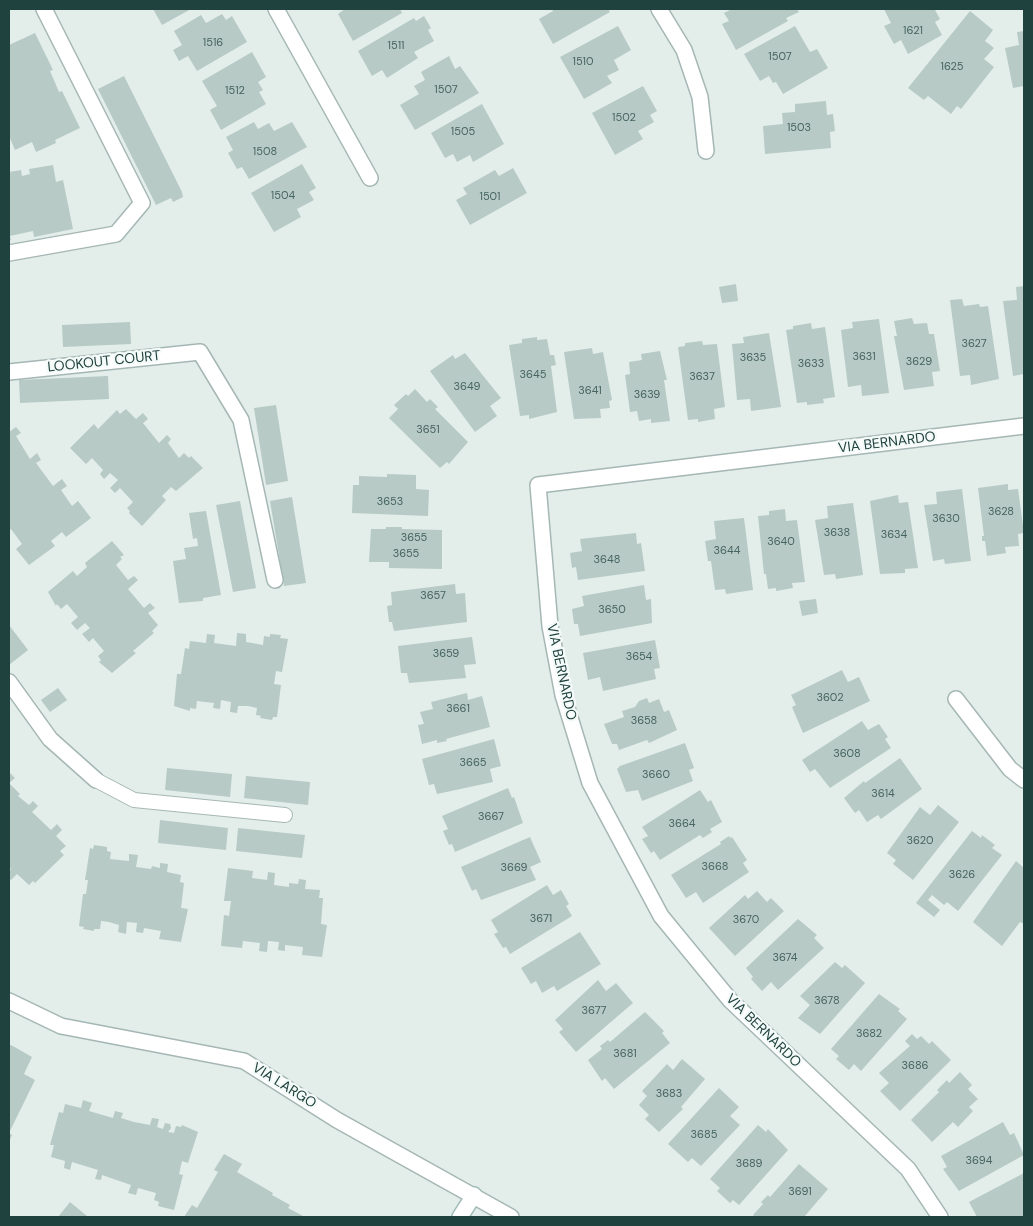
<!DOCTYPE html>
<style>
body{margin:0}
#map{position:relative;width:1033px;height:1226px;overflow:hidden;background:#e3eeeb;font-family:"DM Sans",sans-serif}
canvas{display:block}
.frame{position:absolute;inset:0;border:10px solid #20423e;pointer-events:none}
</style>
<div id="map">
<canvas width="1033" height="1226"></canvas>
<div class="frame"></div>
</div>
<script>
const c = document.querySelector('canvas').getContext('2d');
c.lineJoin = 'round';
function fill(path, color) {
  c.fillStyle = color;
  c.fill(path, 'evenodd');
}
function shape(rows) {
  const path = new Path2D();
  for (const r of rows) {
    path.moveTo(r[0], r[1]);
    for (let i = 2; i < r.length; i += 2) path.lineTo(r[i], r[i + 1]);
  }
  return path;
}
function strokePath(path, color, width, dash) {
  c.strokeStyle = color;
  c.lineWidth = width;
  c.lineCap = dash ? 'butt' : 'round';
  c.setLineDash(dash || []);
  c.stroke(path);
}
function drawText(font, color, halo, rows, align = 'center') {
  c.font = font + ' "DM Sans",sans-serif';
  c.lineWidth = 4.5;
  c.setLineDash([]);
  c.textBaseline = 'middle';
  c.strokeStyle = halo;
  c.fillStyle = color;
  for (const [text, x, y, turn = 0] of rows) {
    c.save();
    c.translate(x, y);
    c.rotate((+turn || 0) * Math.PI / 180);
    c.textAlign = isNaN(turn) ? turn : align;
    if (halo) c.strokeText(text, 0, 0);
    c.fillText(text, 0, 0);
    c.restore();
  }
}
fill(shape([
 [153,9,191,9,162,25],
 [345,9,400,9,402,13,353,41,338,14],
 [552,9,608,9,610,12,553,44,539,19,553,11],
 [732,9,797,9,799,12,786,18,788,21,736,50,722,24,729,21,724,13],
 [884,9,938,9,935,10,940,19,935,22,942,35,908,54,901,40,894,44,884,26,891,23],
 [970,11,993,30,985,41,994,48,984,59,994,67,961,109,957,106,951,114,928,96,924,100,908,88],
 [222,14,226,20,232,16,247,42,197,71,188,56,179,61,173,50,182,45,174,31,201,15,206,23],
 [424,16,431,28,428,30,434,41,414,52,418,58,387,78,382,70,372,76,358,51,414,18,416,21],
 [618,26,631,50,614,60,619,70,607,76,612,83,584,99,560,57],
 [795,26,810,52,817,49,828,68,783,94,776,82,773,83,769,76,760,81,744,54],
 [1024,31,1024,86,1013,88,1005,48,1019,45,1017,32],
 [35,33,53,70,50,71,59,92,62,91,80,128,55,140,56,143,36,152,32,142,15,150,9,136,9,45],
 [252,52,266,77,258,82,263,90,259,92,266,104,221,130,210,110,217,106,202,81],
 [449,56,455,69,460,66,479,93,415,130,400,105,419,94,414,86,425,80,421,72],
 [124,76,182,192,183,197,173,202,171,198,156,205,98,89],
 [643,86,657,111,650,115,654,122,638,131,643,139,615,155,592,113],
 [826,101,827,115,833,114,835,131,830,132,831,148,765,154,763,126,783,124,782,113,795,112,795,104],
 [482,104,504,144,473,162,470,155,457,162,453,154,445,158,431,133],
 [254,122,258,129,269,123,274,131,292,122,307,147,249,179,242,167,237,169,228,153,233,150,226,137],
 [302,164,316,188,309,192,314,200,297,209,301,217,274,232,251,193],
 [53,165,56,182,63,180,73,229,34,237,33,231,10,236,11,240,9,241,9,172,21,170,22,176,30,174,29,169],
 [513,168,527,193,470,225,456,200,467,194,463,188,495,170,499,176],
 [736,284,738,301,722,303,719,287],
 [1024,286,1024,374,1013,376,1003,301,1017,300,1016,287],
 [962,299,964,306,979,304,980,307,988,306,999,379,971,385,970,375,960,376,950,300],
 [912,318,914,324,927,323,929,334,934,334,940,371,932,372,934,386,904,390,894,336,897,336,894,321],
 [879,319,889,393,862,396,861,385,848,387,841,330,853,328,852,322],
 [130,322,131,344,63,347,62,325],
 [811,323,812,329,825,327,835,397,823,399,824,403,807,405,807,402,797,403,786,330,793,329,793,326],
 [769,333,781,407,751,411,750,399,737,400,732,344,744,343,743,337],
 [537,337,537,340,547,339,550,355,554,355,556,365,551,366,557,412,529,419,529,415,520,416,509,345,522,343,522,339],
 [702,341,703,345,717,344,725,407,714,409,715,419,698,422,698,419,688,420,678,347,685,346,685,343],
 [592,348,593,354,603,352,612,400,609,401,610,408,600,409,601,418,574,419,564,352],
 [660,351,667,380,664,380,670,421,651,423,651,419,639,421,637,411,630,412,625,375,630,374,629,362,642,360,641,354],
 [465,353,501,398,490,406,497,416,475,432,430,371,453,355,455,359],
 [108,376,109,399,20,403,19,380],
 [415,389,427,402,430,399,438,407,435,409,468,442,449,464,447,462,440,468,389,418,398,409,394,405,406,394,408,396],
 [276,405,288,481,266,485,254,408],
 [126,409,136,419,143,413,148,419,143,423,159,443,167,435,171,439,168,443,179,458,184,453,189,458,191,456,203,468,176,491,171,487,162,496,166,500,142,526,129,513,130,511,127,508,133,502,120,488,115,493,110,488,118,480,110,473,104,479,100,474,103,470,92,458,86,464,70,448,94,424,98,429,117,410,120,414],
 [16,427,21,433,16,436,30,459,37,453,41,460,36,463,53,486,62,479,67,486,61,490,72,506,78,501,91,518,66,537,62,532,51,541,55,546,29,565,16,549,22,544,11,529,9,531,9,432],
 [387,474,416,475,416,489,429,490,428,516,352,513,353,485,359,485,359,476,387,477],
 [1008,484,1008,490,1018,489,1024,533,1018,534,1019,546,1005,547,1006,553,987,556,985,541,982,541,982,536,984,536,978,488],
 [962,489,971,561,945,564,944,559,933,561,924,505,937,504,936,492],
 [898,495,899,503,908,502,918,568,905,569,905,573,880,574,870,501],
 [292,497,306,583,284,586,270,501],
 [240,501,256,588,233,592,216,505],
 [853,503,863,575,836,579,835,574,824,575,815,520,828,518,827,506],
 [785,509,786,521,797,520,805,582,792,583,793,588,776,591,776,588,768,589,766,574,764,574,758,516,769,515,769,511],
 [206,511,221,595,203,598,203,601,179,603,173,561,186,559,184,548,198,546,197,538,193,539,189,513],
 [744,518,753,590,726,594,725,589,715,590,711,561,708,561,705,541,716,539,714,521],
 [386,527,402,527,402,529,442,530,442,569,389,568,389,562,369,562,371,529,386,529],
 [636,533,637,544,641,543,645,571,578,580,576,567,572,568,570,553,582,551,580,539],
 [112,541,124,555,120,557,122,559,116,565,128,580,134,576,138,580,128,589,144,608,150,603,155,608,148,613,158,625,152,631,154,633,133,651,136,653,112,673,99,662,101,660,98,656,104,651,93,638,89,642,82,634,90,628,85,623,77,630,71,623,78,617,67,604,61,609,57,604,56,606,48,592,73,571,77,576,87,567,85,563],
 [455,584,456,594,465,593,467,622,394,631,392,622,389,622,387,606,392,605,391,592],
 [644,585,646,600,651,599,652,623,580,636,578,624,574,624,572,609,584,606,582,596],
 [816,599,818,613,802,616,799,601],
 [9,625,28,650,9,665],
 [237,633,246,634,246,642,263,645,264,636,270,637,270,634,281,635,280,638,288,639,282,672,276,671,274,684,281,685,277,717,273,717,272,720,260,718,261,716,256,715,257,708,248,706,238,706,237,713,230,712,231,702,221,700,220,709,213,708,214,703,197,701,196,709,190,708,190,711,174,706,177,674,181,674,185,648,189,649,190,641,206,643,207,634,215,635,214,643,236,646],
 [472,637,476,664,464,665,466,678,409,683,407,673,401,673,398,646],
 [655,640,660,668,654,669,656,679,603,691,600,677,588,680,583,653],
 [842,670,848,682,859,677,870,701,803,733,792,707,796,705,791,695],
 [58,688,67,700,50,712,41,700],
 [467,693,468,700,482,696,490,727,446,739,447,741,437,743,437,740,422,744,418,725,424,724,420,712,433,709,431,702],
 [647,698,649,703,659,699,664,712,669,710,677,730,649,743,647,740,619,750,617,744,612,744,604,724,624,717,622,711,635,707,639,701],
 [862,721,868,730,879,724,888,737,885,739,891,748,830,788,815,769,810,772,802,760],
 [494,739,501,766,490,769,493,782,437,794,434,784,429,785,422,759],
 [685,743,694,768,689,770,693,781,642,801,638,790,626,792,617,769,620,766],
 [900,758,922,789,881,819,878,815,867,822,859,810,855,813,844,798,864,781,865,783],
 [167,768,232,774,230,797,165,790],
 [10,773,15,778,9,783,20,794,18,796,29,805,33,801,38,806,32,812,51,830,57,824,62,830,56,836,66,846,60,851,64,855,35,883,33,881,29,885,17,874,11,880,9,878,9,871,11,869,9,866,9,774],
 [246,776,310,782,308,805,244,798],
 [508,788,512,798,514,797,523,823,455,852,452,844,449,845,443,831,448,829,442,816],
 [700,790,708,802,711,800,722,822,710,829,712,832,703,838,700,835,660,860,654,851,651,853,642,839,648,836,642,827],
 [938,805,959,822,913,880,893,864,896,860,887,853,920,807,930,815],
 [160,820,228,828,226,850,158,843],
 [238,828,305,835,302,858,236,851],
 [972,831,981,838,982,835,995,845,992,848,1002,855,958,911,947,902,944,905,932,895,928,900,940,910,934,917,916,903],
 [729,836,730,838,732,837,747,860,743,863,749,872,703,903,696,892,686,898,671,875,721,844,720,842],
 [530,837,541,862,530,867,536,880,481,900,476,889,472,891,461,867],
 [94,845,107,847,107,851,111,852,110,859,129,861,129,854,138,855,136,867,151,869,152,866,160,868,160,863,168,864,167,872,181,875,180,882,184,883,181,908,188,909,181,942,159,939,161,931,144,928,143,933,136,932,137,923,127,922,126,934,118,932,119,925,109,922,101,921,100,929,94,929,94,931,83,929,84,927,79,926,83,894,86,894,88,880,85,880,90,848,93,849],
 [1016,861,1024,868,1024,924,1020,922,1002,946,973,922],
 [228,868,253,871,252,878,267,880,268,872,275,873,274,885,289,887,289,883,298,884,299,879,306,880,305,889,320,890,319,898,323,898,321,924,327,925,322,957,302,955,303,947,285,945,285,951,278,950,279,942,268,941,267,952,259,951,260,943,243,941,242,948,221,946,224,915,229,916,231,901,224,901],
 [547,885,553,895,561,890,569,904,566,906,572,916,510,954,506,947,503,948,494,934,498,932,491,920],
 [757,891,767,902,771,898,784,911,735,956,709,928,745,895,748,899],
 [798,919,817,935,814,938,824,948,778,990,771,982,762,991,751,979,753,977,746,968],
 [580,932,601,964,557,991,554,986,542,993,536,981,531,984,521,968],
 [835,962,842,968,845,965,865,983,820,1034,798,1018,810,1005,800,996],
 [598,980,606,991,616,983,633,1003,576,1052,559,1032,563,1029,555,1020],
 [879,994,900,1009,898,1011,907,1019,861,1071,854,1064,849,1070,836,1059,839,1056,831,1049],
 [645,1012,664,1031,662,1033,670,1043,614,1089,605,1078,602,1081,588,1060,602,1049,600,1046,608,1040,610,1042],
 [912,1034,917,1039,921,1036,929,1044,932,1041,951,1060,900,1111,880,1091,889,1083,879,1073,910,1046,905,1041],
 [11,1045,32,1057,24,1074,35,1080,9,1133,12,1135,9,1142,9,1046],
 [682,1059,705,1079,681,1107,683,1109,659,1132,645,1119,649,1115,639,1105,647,1096,642,1091,667,1064,673,1070],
 [960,1072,972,1085,968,1089,978,1099,969,1107,973,1111,958,1127,953,1122,932,1142,911,1120,939,1092,937,1090,947,1080,949,1083],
 [719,1088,739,1107,730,1116,740,1125,701,1166,692,1158,688,1162,668,1144],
 [83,1100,92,1103,89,1111,113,1118,115,1111,123,1113,121,1118,134,1122,150,1125,152,1118,159,1119,157,1127,163,1129,165,1123,170,1124,171,1128,168,1132,174,1133,176,1126,181,1127,182,1125,198,1132,188,1163,182,1161,179,1174,183,1175,174,1210,158,1206,159,1202,154,1200,156,1193,138,1188,136,1195,128,1193,131,1185,102,1175,101,1180,95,1179,98,1170,72,1162,70,1170,64,1168,65,1161,51,1157,54,1145,50,1145,59,1112,63,1113,65,1104,81,1108],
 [1003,1122,1010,1135,1014,1133,1024,1155,959,1191,943,1169,947,1167,941,1156],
 [758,1125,766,1132,768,1129,788,1150,739,1205,733,1200,730,1203,717,1191,720,1188,710,1179],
 [224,1154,242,1164,237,1172,273,1193,272,1195,290,1205,288,1208,305,1217,184,1217,192,1205,197,1208,218,1172,214,1170],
 [799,1164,828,1189,804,1217,755,1217,753,1215,763,1204,761,1202,768,1195,770,1197],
 [1024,1173,1024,1217,977,1217,969,1202],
 [70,1202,87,1216,85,1217,58,1217]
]), '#b7cac5');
const lane = shape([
 [96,780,134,800,285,815]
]);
const street = shape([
 [276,9,370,178],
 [659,9,684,50,700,97,706,151],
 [9,253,116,234,142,203,44,9],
 [9,372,200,352,241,420,275,580],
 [9,682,50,739,96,780],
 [956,699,1010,769,1024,780],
 [9,1001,61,1026,244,1061,337,1120,511,1217],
 [940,1217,908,1169,730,1000,661,916,590,783,563,695,550,626,538,485,1024,426]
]);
const secondary = shape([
 [460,1217,474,1195]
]);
strokePath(lane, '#a5b7b4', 16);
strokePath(street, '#a5b7b4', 18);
strokePath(secondary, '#9fbcb6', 18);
strokePath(lane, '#fff', 14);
strokePath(street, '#fff', 15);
strokePath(secondary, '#fff', 15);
drawText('11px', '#466460', null, [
 ["1621",913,31],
 ["1516",213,43],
 ["1511",396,46],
 ["1507",780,57],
 ["1510",583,62],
 ["1625",952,67],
 ["1507",446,90],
 ["1512",235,91],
 ["1502",624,118],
 ["1503",799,128],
 ["1505",463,132],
 ["1508",265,152],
 ["1504",283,196],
 ["1501",490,197],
 ["3627",974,344],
 ["3631",864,357],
 ["3635",753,358],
 ["3629",919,362],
 ["3633",811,364],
 ["3645",533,375],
 ["3637",702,377],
 ["3649",467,387],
 ["3641",590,391],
 ["3639",647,395],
 ["3651",428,430],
 ["3653",390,502],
 ["3628",1001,512],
 ["3630",946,519],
 ["3638",837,533],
 ["3634",894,535],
 ["3655",414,538],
 ["3640",781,542],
 ["3644",727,551],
 ["3655",406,554],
 ["3648",607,560],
 ["3657",433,596],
 ["3650",612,610],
 ["3659",446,654],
 ["3654",639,657],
 ["3602",830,698],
 ["3661",458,709],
 ["3658",644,721],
 ["3608",847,754],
 ["3665",473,763],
 ["3660",656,775],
 ["3614",883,794],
 ["3667",491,817],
 ["3664",682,824],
 ["3620",920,841],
 ["3668",715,867],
 ["3669",514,868],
 ["3626",962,875],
 ["3671",541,919],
 ["3670",746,920],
 ["3674",785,958],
 ["3678",827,1001],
 ["3677",594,1011],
 ["3682",869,1034],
 ["3681",625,1054],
 ["3686",915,1066],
 ["3683",669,1094],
 ["3685",704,1135],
 ["3694",979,1161],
 ["3689",749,1164],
 ["3691",800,1192]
]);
drawText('14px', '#20423e', '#f4faf8', [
 ["LOOKOUT COURT",104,362,-6],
 ["VIA BERNARDO",887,443,-7],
 ["VIA BERNARDO",561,672,78],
 ["VIA BERNARDO",763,1031,44],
 ["VIA LARGO",284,1086,32]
]);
</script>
